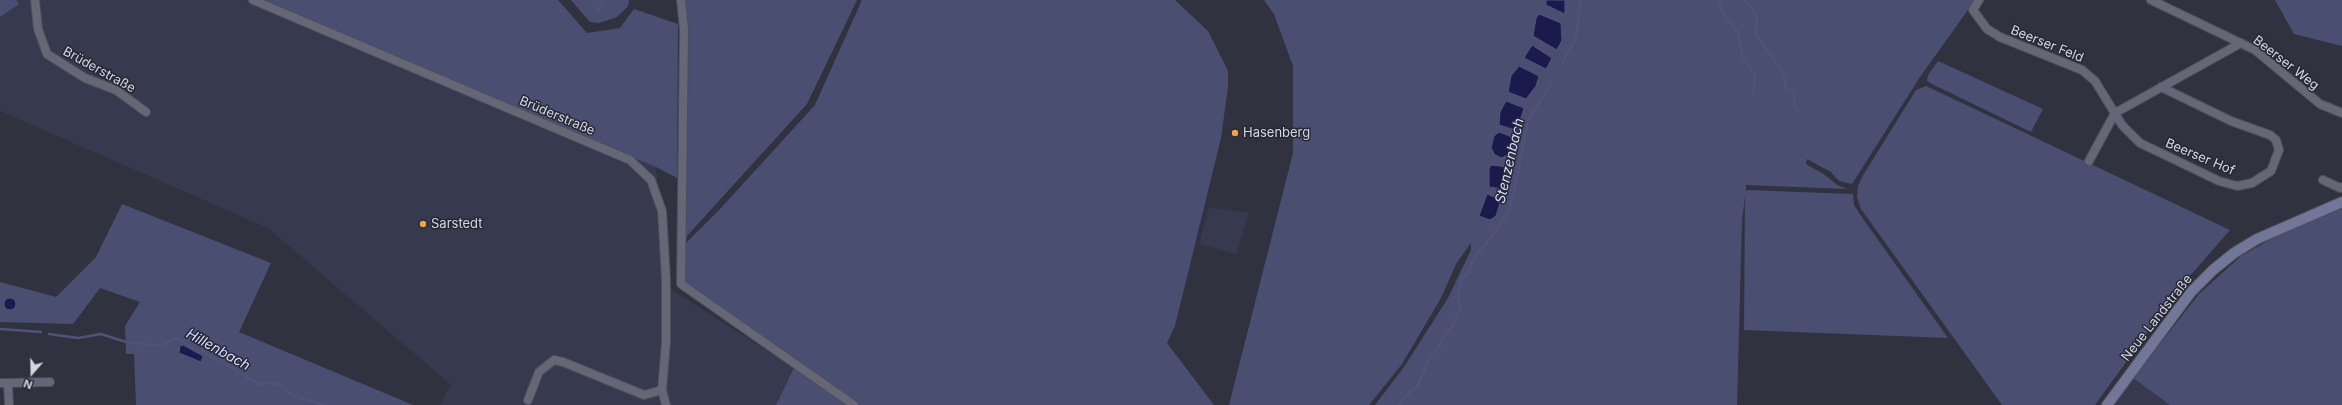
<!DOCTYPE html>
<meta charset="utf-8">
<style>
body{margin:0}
#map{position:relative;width:2342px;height:405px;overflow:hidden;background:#303240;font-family:Inter,sans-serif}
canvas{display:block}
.north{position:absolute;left:12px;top:353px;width:40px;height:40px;-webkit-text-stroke:3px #262836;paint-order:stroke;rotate:200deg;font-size:11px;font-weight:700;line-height:16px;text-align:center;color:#d5d6e0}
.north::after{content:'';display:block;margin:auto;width:14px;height:18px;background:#d5d6e0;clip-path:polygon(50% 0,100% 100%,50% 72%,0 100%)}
</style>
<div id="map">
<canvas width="2342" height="405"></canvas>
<div class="north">N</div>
</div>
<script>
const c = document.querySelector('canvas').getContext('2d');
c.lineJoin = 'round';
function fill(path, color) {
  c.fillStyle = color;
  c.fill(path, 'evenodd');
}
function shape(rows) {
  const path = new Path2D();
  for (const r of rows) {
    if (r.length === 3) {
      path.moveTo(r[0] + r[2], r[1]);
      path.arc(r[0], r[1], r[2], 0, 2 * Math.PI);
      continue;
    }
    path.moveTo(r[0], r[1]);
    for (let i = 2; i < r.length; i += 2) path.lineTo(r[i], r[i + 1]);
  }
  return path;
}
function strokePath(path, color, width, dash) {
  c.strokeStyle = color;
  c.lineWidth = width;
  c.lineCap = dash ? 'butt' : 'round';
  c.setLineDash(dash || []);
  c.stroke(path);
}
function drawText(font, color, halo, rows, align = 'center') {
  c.font = font + ' Inter,sans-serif';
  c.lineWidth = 3;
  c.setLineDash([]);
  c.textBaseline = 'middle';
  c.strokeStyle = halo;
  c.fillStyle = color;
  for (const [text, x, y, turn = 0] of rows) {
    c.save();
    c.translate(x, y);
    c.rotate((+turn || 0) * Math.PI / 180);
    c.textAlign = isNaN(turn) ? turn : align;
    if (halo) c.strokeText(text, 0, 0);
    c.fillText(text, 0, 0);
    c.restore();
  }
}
fill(shape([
 [2,0,245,0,656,167,666,286,794,368,776,405,440,405,451,385,268,228,0,111,0,9],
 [1209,207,1249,213,1236,254,1199,244],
 [2133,378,2170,405,2114,405]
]), '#373a4f');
fill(shape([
 [0,0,16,0,19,4,0,17],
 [251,0,558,0,587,33,620,28,634,9,678,24,677,178,656,167],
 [571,0,629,0,628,6,617,17,599,23,590,22],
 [685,0,857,0,807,104,686,237],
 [862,0,1175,0,1208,31,1228,71,1228,87,1221,138,1175,326,1167,343,1214,405,776,405,794,368,829,390,681,284,682,247,720,209,815,105],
 [1264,0,1546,0,1546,5,1565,14,1565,0,1975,0,1920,77,1852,184,1839,181,1831,172,1807,159,1806,164,1825,175,1837,185,1848,189,1746,185,1746,190,1853,194,1854,205,1861,216,1948,338,1744,330,1745,196,1742,221,1737,405,1375,405,1404,367,1448,298,1471,250,1471,243,1456,264,1441,298,1402,364,1369,405,1229,405,1293,153,1293,66,1274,14],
 [2275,0,2342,0,2342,46,2294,34],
 [1938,61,2043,109,2031,132,1932,84,1927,81,1928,75],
 [1926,86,2230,230,2182,285,2095,405,2002,405,1861,209,1857,197,1858,186,1862,177,1916,90],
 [122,204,271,263,239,332,413,405,136,405,134,354,126,354,125,326,140,302,100,288,73,324,0,322,0,282,56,297,96,257],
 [2342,208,2342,405,2170,405,2133,378,2199,294,2241,256,2287,230]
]), '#4a4f71');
const water = shape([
 [1546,0,1565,0,1565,14,1546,5,1546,0],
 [1539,14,1561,23,1562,40,1557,50,1533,36,1536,18,1539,14],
 [1532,45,1552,58,1546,69,1524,58,1532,45],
 [1519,66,1539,76,1536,86,1526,99,1508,92,1511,76,1519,66],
 [1506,101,1524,108,1518,127,1512,129,1499,125,1500,112,1506,101],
 [1499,132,1512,137,1515,141,1510,153,1502,158,1495,155,1491,148,1494,136,1499,132],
 [1492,165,1507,167,1506,187,1502,189,1489,187,1489,168,1492,165],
 [1487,194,1497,198,1500,203,1496,216,1490,220,1479,216,1487,194],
 [10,304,6],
 [183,345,203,356,201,362,179,353,180,346,183,345]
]);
fill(water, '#1a1a4c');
strokePath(water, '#525278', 1);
strokePath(shape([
 [1719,0,1720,8,1739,34,1742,55,1755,75,1753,93],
 [1744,0,1757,16,1756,34,1783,73,1786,89,1795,92,1794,103,1799,112],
 [597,12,603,0],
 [1562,63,1576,38,1581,0],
 [0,329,41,332],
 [49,334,78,338,101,334,126,342,162,346,175,338,213,357,259,384,276,383,295,397,326,405],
 [1399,405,1405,396,1417,387,1431,355,1440,346,1443,337,1453,325,1460,308,1458,296,1462,278,1469,272,1475,256,1491,238,1508,212,1514,192,1528,120,1551,84]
]), '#525278', 2.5);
const minor = shape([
 [35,0,38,29,47,54,85,78,116,90,146,112],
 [253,0,630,160,651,180,662,211,666,279,666,342,662,390],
 [681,0,684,29,681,284,854,405],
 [1979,0,1973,10,1987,29,2000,37,2082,70,2095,81,2122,125,2140,143,2219,181,2237,186,2252,183,2271,171,2279,150,2276,140,2270,135,2231,121,2161,87],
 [2151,0,2255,50,2320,104,2342,113],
 [2089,161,2115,113,2241,43],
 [2323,180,2340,188,2342,187],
 [0,383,8,383,9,405],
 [8,383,50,382],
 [528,400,539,372,554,360,563,362,644,395,662,390,666,405]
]);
const secondary = shape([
 [2107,405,2191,292,2213,270,2234,253,2257,239,2342,202]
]);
strokePath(minor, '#4d4e5a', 10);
strokePath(secondary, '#4d4e5a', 12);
strokePath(minor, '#656777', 8);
strokePath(secondary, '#737797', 10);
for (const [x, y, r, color] of [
 [1235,133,4,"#f3a442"],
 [423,224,4,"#f3a442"]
]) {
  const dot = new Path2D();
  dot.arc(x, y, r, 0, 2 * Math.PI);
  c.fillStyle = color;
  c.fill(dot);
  strokePath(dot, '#262836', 1.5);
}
drawText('13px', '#d5d6e0', '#262836', [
 ["Beerser Feld",2047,44,22],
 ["Beerser Weg",2286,63,38],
 ["Brüderstraße",99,70,29],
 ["Brüderstraße",557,116,23],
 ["Beerser Hof",2200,157,23],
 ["Neue Landstraße",2157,318,-52]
]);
drawText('13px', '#d5d6e0', '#262836', [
 ["Hasenberg",1243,133],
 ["Sarstedt",431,224]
], 'left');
drawText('italic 14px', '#d6dbfe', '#262836', [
 ["Stenzenbach",1510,161,-77],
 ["Hillenbach",218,350,29]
]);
</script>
